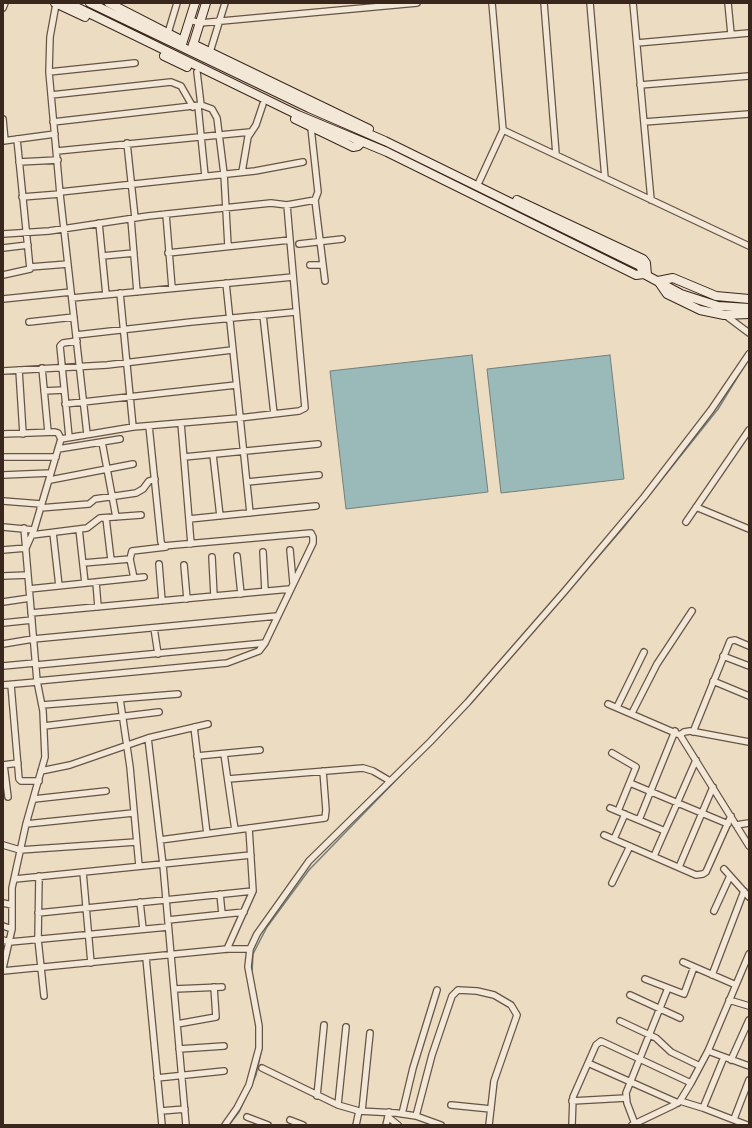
<!DOCTYPE html>
<style>
body{margin:0}
#map{position:relative;width:752px;height:1128px;overflow:hidden;background:#ecdcc2;font-family:"Sorts Mill Goudy",serif}
canvas{display:block}
.frame{position:absolute;inset:0;border:4px solid #39261d;pointer-events:none}
</style>
<div id="map">
<canvas width="752" height="1128"></canvas>
<div class="frame"></div>
</div>
<script>
const c = document.querySelector('canvas').getContext('2d');
c.lineJoin = 'round';
function fill(path, color) {
  c.fillStyle = color;
  c.fill(path, 'evenodd');
}
function shape(rows) {
  const path = new Path2D();
  for (const r of rows) {
    path.moveTo(r[0], r[1]);
    for (let i = 2; i < r.length; i += 2) path.lineTo(r[i], r[i + 1]);
  }
  return path;
}
function strokePath(path, color, width, dash) {
  c.strokeStyle = color;
  c.lineWidth = width;
  c.lineCap = dash ? 'butt' : 'round';
  c.setLineDash(dash || []);
  c.stroke(path);
}
const water = shape([
 [472,355,488,492,346,509,330,371,472,355],
 [610,355,624,479,501,493,487,369,610,355]
]);
fill(water, '#9abab9');
strokePath(water, '#737f7b', 1);
strokePath(shape([
 [578,580,623,528,718,409,748,360],
 [252,973,253,954,267,927,309,870,461,713],
 [252,1084,256,1075,262,1048],
 [229,1125,239,1112,247,1095]
]), '#737f7b', 1.5);
const street = shape([
 [544,3,556,154],
 [590,3,605,178],
 [633,3,651,200],
 [728,3,731,34],
 [56,4,50,37,49,72,60,194,87,434],
 [3,8,5,3],
 [190,20,200,23,417,3],
 [168,33,177,3],
 [637,43,749,33],
 [210,52,225,3],
 [49,72,135,63],
 [197,72,201,105],
 [640,85,749,76],
 [51,95,171,82,181,86,193,107],
 [198,106,205,176],
 [3,119,5,141],
 [53,122,201,105,212,109,217,118,224,174,228,246],
 [644,122,749,114],
 [311,128,318,192,315,200,325,281],
 [503,130,749,246],
 [3,141,55,134],
 [127,143,135,218],
 [57,151,250,132],
 [19,162,58,160],
 [242,172,248,137,256,125,263,104],
 [479,182,503,130,492,3],
 [60,192,255,171,303,162],
 [22,197,60,194],
 [287,205,290,240],
 [166,214,172,288],
 [131,219,137,292],
 [99,223,106,295],
 [3,234,49,231,148,216,271,203,287,205,315,200],
 [299,244,342,239],
 [3,248,28,245],
 [102,256,134,253],
 [310,265,323,265],
 [30,267,68,264],
 [3,275,30,269,17,139],
 [226,283,250,513],
 [120,293,133,427],
 [72,298,293,277],
 [3,299,71,292],
 [263,315,274,414],
 [725,315,749,333],
 [29,322,74,317],
 [76,335,191,322,295,312],
 [42,368,48,432],
 [19,370,23,434],
 [3,371,107,365,232,350],
 [44,391,64,390],
 [65,404,236,385],
 [181,423,191,544],
 [3,434,55,432,58,433,61,439,133,427,239,418,299,411,305,408,290,240,168,253],
 [69,437,60,346,63,343,77,341],
 [102,442,116,517],
 [58,449,120,439],
 [213,455,220,516],
 [3,457,56,457],
 [184,457,318,444],
 [3,475,51,473],
 [50,480,133,464],
 [247,482,319,475],
 [3,501,41,504],
 [696,507,749,529],
 [40,508,89,504,95,499,136,493,143,489,149,481,155,479],
 [106,518,111,560],
 [189,519,316,506],
 [686,522,749,430],
 [3,527,34,530],
 [79,529,85,583],
 [53,533,59,586],
 [32,535,87,528,100,518,141,515],
 [3,550,26,548,34,530,61,439],
 [290,550,293,583],
 [263,552,265,591],
 [237,556,241,594],
 [212,557,214,596],
 [130,559,132,551,166,547],
 [83,563,130,559,134,578],
 [159,564,162,601],
 [184,565,187,599],
 [3,576,28,575],
 [96,582,98,607],
 [29,589,144,577],
 [3,602,30,598],
 [31,613,290,589],
 [3,623,32,620],
 [154,628,158,654],
 [3,644,33,639,277,616],
 [723,656,749,666],
 [36,665,265,643],
 [3,666,35,663],
 [37,681,227,663,259,651,265,643,313,543,313,537,311,533,163,546,161,542,149,426],
 [713,681,749,696],
 [3,685,37,682],
 [11,685,19,779,21,781,39,781],
 [120,699,130,767,139,866],
 [608,704,680,735,749,846],
 [42,705,178,694],
 [617,707,644,652],
 [632,713,657,664,692,611],
 [44,726,159,712],
 [194,727,207,834],
 [693,732,730,641,735,640,749,646],
 [680,735,684,732,690,731,749,742],
 [148,738,163,865,186,1125],
 [612,753,636,767,618,811],
 [224,754,235,830],
 [197,756,260,750],
 [3,765,18,763],
 [4,765,8,797],
 [41,771,70,765,148,738,208,724],
 [228,779,363,768,373,771,390,781],
 [630,783,728,824],
 [34,799,106,791],
 [610,808,665,831],
 [639,820,675,731],
 [26,824,133,813],
 [736,825,749,823],
 [604,835,696,875,703,874,706,872,731,816],
 [614,839,625,814],
 [160,840,325,818,326,810,323,771],
 [3,845,20,850,136,842],
 [654,856,696,760],
 [679,867,713,787],
 [724,869,749,897],
 [83,872,91,963],
 [39,876,38,939,44,996],
 [15,879,251,855],
 [612,883,630,846],
 [220,894,222,914],
 [140,902,143,929],
 [3,903,12,905],
 [714,911,730,876],
 [38,913,253,891],
 [168,920,244,912],
 [3,926,12,929],
 [3,940,10,942,168,927],
 [227,949,253,891,249,828],
 [146,958,162,1125],
 [683,962,736,985],
 [3,968,12,929,12,888,26,824,45,757,43,711,37,681,24,528],
 [3,971,227,949,250,949],
 [712,975,744,891],
 [645,979,684,994,694,967],
 [174,989,222,987],
 [630,995,680,1018],
 [729,1000,749,1006],
 [620,1021,656,1038,671,1052,700,1066],
 [177,1024,216,1017,214,987],
 [179,1049,224,1046],
 [708,1051,749,1066],
 [731,1060,749,1020],
 [588,1063,678,1103],
 [262,1068,338,1105,359,1111,396,1113,416,1116,441,1125],
 [157,1078,224,1071],
 [317,1096,324,1025],
 [572,1101,626,1098],
 [680,1101,703,1108,747,1125],
 [338,1105,346,1027],
 [451,1105,491,1109],
 [703,1108,724,1057],
 [161,1111,185,1109],
 [362,1111,370,1033],
 [402,1114,413,1068,437,990],
 [416,1116,432,1055,452,996,458,990,477,991,494,995,511,1005,517,1015,494,1081,489,1125],
 [247,1117,268,1125],
 [388,1117,398,1125],
 [734,1119,749,1080],
 [290,1120,303,1125],
 [635,1124,627,1103,626,1093,668,988],
 [225,1125,237,1108,249,1085,259,1048,259,1026,248,967,250,949,257,934,309,861,430,742,468,702,564,592,644,497,711,410,749,354],
 [356,1125,359,1111],
 [386,1125,389,1112],
 [572,1125,573,1097,596,1045,601,1041,691,1083],
 [632,1125,674,1105,680,1101,691,1083,708,1051,749,954]
]);
const secondary = shape([
 [55,3,85,17],
 [68,3,298,115,387,152,636,275,644,274,681,294,718,306,749,308],
 [90,3,309,108,385,141,640,266,644,274],
 [109,3,183,41],
 [182,44,195,3],
 [193,44,369,129],
 [192,48,206,3],
 [164,56,187,67],
 [295,119,353,147,358,146,362,142],
 [517,200,643,259,646,263,647,275],
 [749,299,716,296,673,278,658,281,667,294,700,310,724,315,749,314]
]);
strokePath(street, '#665446', 8);
strokePath(secondary, '#39261d', 10);
strokePath(street, '#f3e8d7', 5.5);
strokePath(secondary, '#f3e8d7', 8);
</script>
